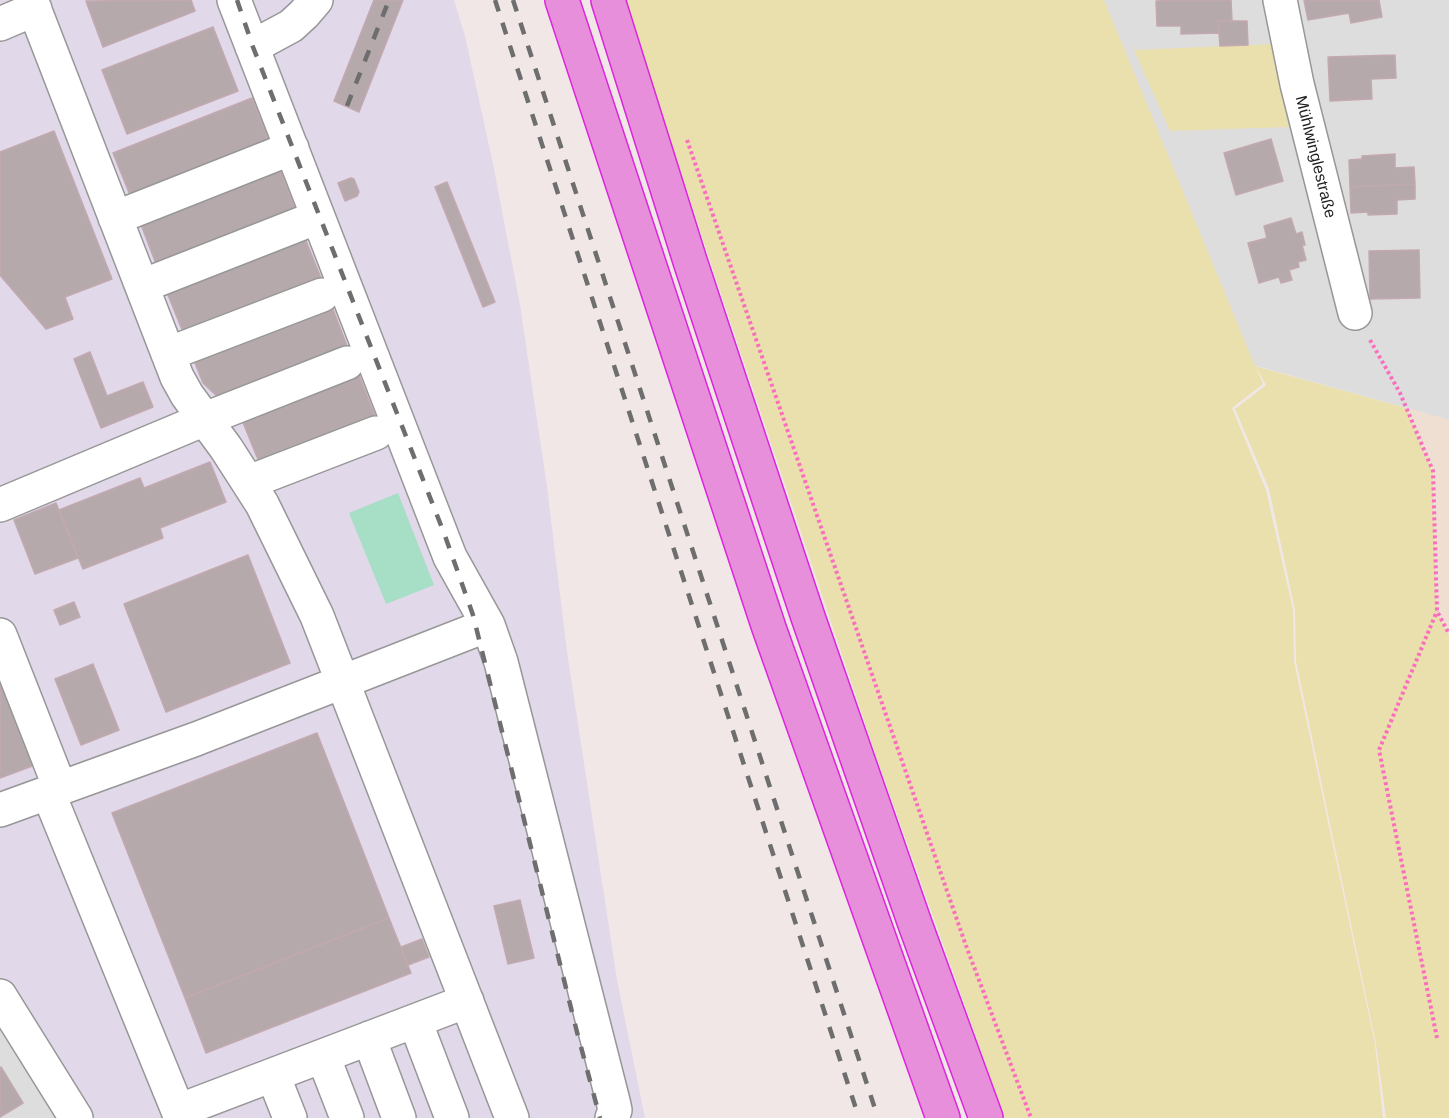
<!DOCTYPE html>
<meta charset="utf-8">
<style>
body{margin:0}
canvas{display:block;background:#f1e7e7}
</style>
<canvas width="1449" height="1118"></canvas>
<script>
const c = document.querySelector('canvas').getContext('2d');
c.lineJoin = 'round';
function fill(path, color) {
  c.fillStyle = color;
  c.fill(path, 'evenodd');
}
function shape(rows) {
  const path = new Path2D();
  for (const r of rows) {
    path.moveTo(r[0], r[1]);
    for (let i = 2; i < r.length; i += 2) path.lineTo(r[i], r[i + 1]);
  }
  return path;
}
function strokePath(path, color, width, dash) {
  c.strokeStyle = color;
  c.lineWidth = width;
  c.lineCap = dash ? 'butt' : 'round';
  c.setLineDash(dash || []);
  c.stroke(path);
}
function drawText(font, color, halo, rows, align = 'center') {
  c.font = font + ' Helvetica,sans-serif';
  c.lineWidth = 4.5;
  c.setLineDash([]);
  c.textBaseline = 'middle';
  c.strokeStyle = halo;
  c.fillStyle = color;
  for (const [text, x, y, turn = 0] of rows) {
    c.save();
    c.translate(x, y);
    c.rotate((+turn || 0) * Math.PI / 180);
    c.textAlign = isNaN(turn) ? turn : align;
    if (halo) c.strokeText(text, 0, 0);
    c.fillText(text, 0, 0);
    c.restore();
  }
}
fill(shape([
 [904,0,1449,0,1449,420,1182,345],
 [0,996,76,1118,0,1118]
]), '#deddde');
fill(shape([
 [0,0,454,0,465,36,493,164,520,305,547,487,567,652,617,980,645,1118,76,1118,0,996]
]), '#e1d8ea');
fill(shape([
 [1406,408,1449,420,1449,633,1438,611,1434,472]
]), '#efded2');
fill(shape([
 [625,0,1104,0,1255,366,1406,408,1433,472,1437,611,1449,635,1449,1118,1386,1118,1376,1044,1296,661,1295,610,1269,489,1235,409,1266,385,1256,367,1263,384,1232,408,1266,490,1293,610,1294,661,1375,1044,1383,1118,1005,1118,876,756,707,252],
 [1274,44,1289,127,1170,131,1134,50]
]), '#eae0ad');
fill(shape([
 [398,493,434,585,386,604,349,513]
]), '#a7dec6');
const building = shape([
 [191,0,195,11,103,47,86,1,191,0],
 [374,0,403,0,359,112,334,101,374,0],
 [1180,0,1231,0,1232,21,1218,21,1219,33,1181,34,1181,26,1157,26,1156,1,1180,0],
 [1304,0,1379,0,1382,17,1351,23,1349,13,1308,20,1304,0],
 [1218,21,1247,21,1248,45,1220,46,1218,21],
 [213,27,238,91,127,134,102,70,213,27],
 [1395,55,1396,78,1371,79,1372,99,1330,101,1328,57,1395,55],
 [252,98,271,146,132,200,113,153,252,98],
 [54,131,112,279,65,297,73,319,46,329,0,275,0,152,54,131],
 [1271,139,1283,181,1236,195,1224,153,1271,139],
 [1395,154,1395,168,1414,167,1415,184,1350,187,1349,160,1362,159,1362,156,1395,154],
 [279,167,297,214,158,269,140,222,279,167],
 [351,178,354,179,359,192,357,196,345,201,338,183,351,178],
 [447,182,495,302,483,307,435,187,447,182],
 [1415,184,1415,199,1397,200,1397,214,1368,215,1368,212,1351,213,1350,187,1415,184],
 [1291,218,1296,234,1302,232,1305,245,1302,245,1306,260,1298,262,1299,267,1289,270,1292,280,1281,283,1279,277,1259,283,1248,243,1267,238,1264,226,1291,218],
 [304,236,323,283,185,337,166,290,304,236],
 [1419,250,1420,298,1370,299,1369,251,1419,250],
 [331,304,349,351,222,401,203,383,193,358,331,304],
 [90,352,107,396,143,382,153,407,101,428,74,359,90,352],
 [359,375,377,421,261,467,242,420,359,375],
 [210,462,226,502,160,528,163,538,83,569,59,510,140,478,144,488,210,462],
 [56,503,78,558,35,574,14,520,56,503],
 [248,555,290,663,166,712,124,604,248,555],
 [74,602,80,617,60,625,54,610,74,602],
 [93,664,119,730,81,745,55,679,93,664],
 [0,677,35,765,0,778,0,677],
 [317,733,389,918,185,998,112,813,317,733],
 [520,900,534,958,508,964,494,906,520,900],
 [389,918,411,973,206,1053,185,998,389,918],
 [422,939,429,957,408,965,401,947,422,939],
 [1,1067,23,1103,0,1117,0,1068,1,1067]
]);
fill(building, '#b6a9ac');
strokePath(building, '#c2a9af', 1.5);
const minor = shape([
 [31,0,177,377,187,395,226,448,262,504,317,616,512,1118],
 [1280,0,1297,84,1355,313],
 [0,24,35,9],
 [252,47,291,26,304,14,316,0],
 [115,218,292,148],
 [142,286,318,217],
 [168,354,322,295],
 [249,482,376,433],
 [0,505,205,419,347,363],
 [488,625,501,662,613,1101,615,1110,612,1118],
 [0,635,60,788],
 [48,792,181,1118],
 [0,810,196,739,488,625,450,557,234,0],
 [0,996,76,1118],
 [415,1021,452,1118],
 [369,1038,399,1118],
 [323,1056,347,1118],
 [273,1075,290,1118],
 [178,1111,467,1001]
]);
const highway = shape([
 [562,0,769,628,943,1118],
 [608,0,690,261,808,617,915,924,986,1118]
]);
strokePath(minor, '#979797', 36);
strokePath(highway, '#da27db', 36);
strokePath(shape([
 [687,140,965,943,1031,1118],
 [1370,340,1400,393,1433,471,1437,611,1449,634],
 [1437,1038,1379,750,1437,611]
]), '#fa6ebd', 4, [3, 3]);
strokePath(minor, '#fff', 33);
strokePath(highway, '#e78fda', 33);
strokePath(shape([
 [237,0,253,47,444,533,473,615,577,1032,600,1118],
 [495,0,859,1118],
 [513,0,878,1118],
 [347,106,389,0]
]), '#6e6e6e', 4.5, [12, 12]);
drawText('16px', '#202020', '#fff', [
 ["Mühlwinglestraße",1315,157,76]
]);
</script>
